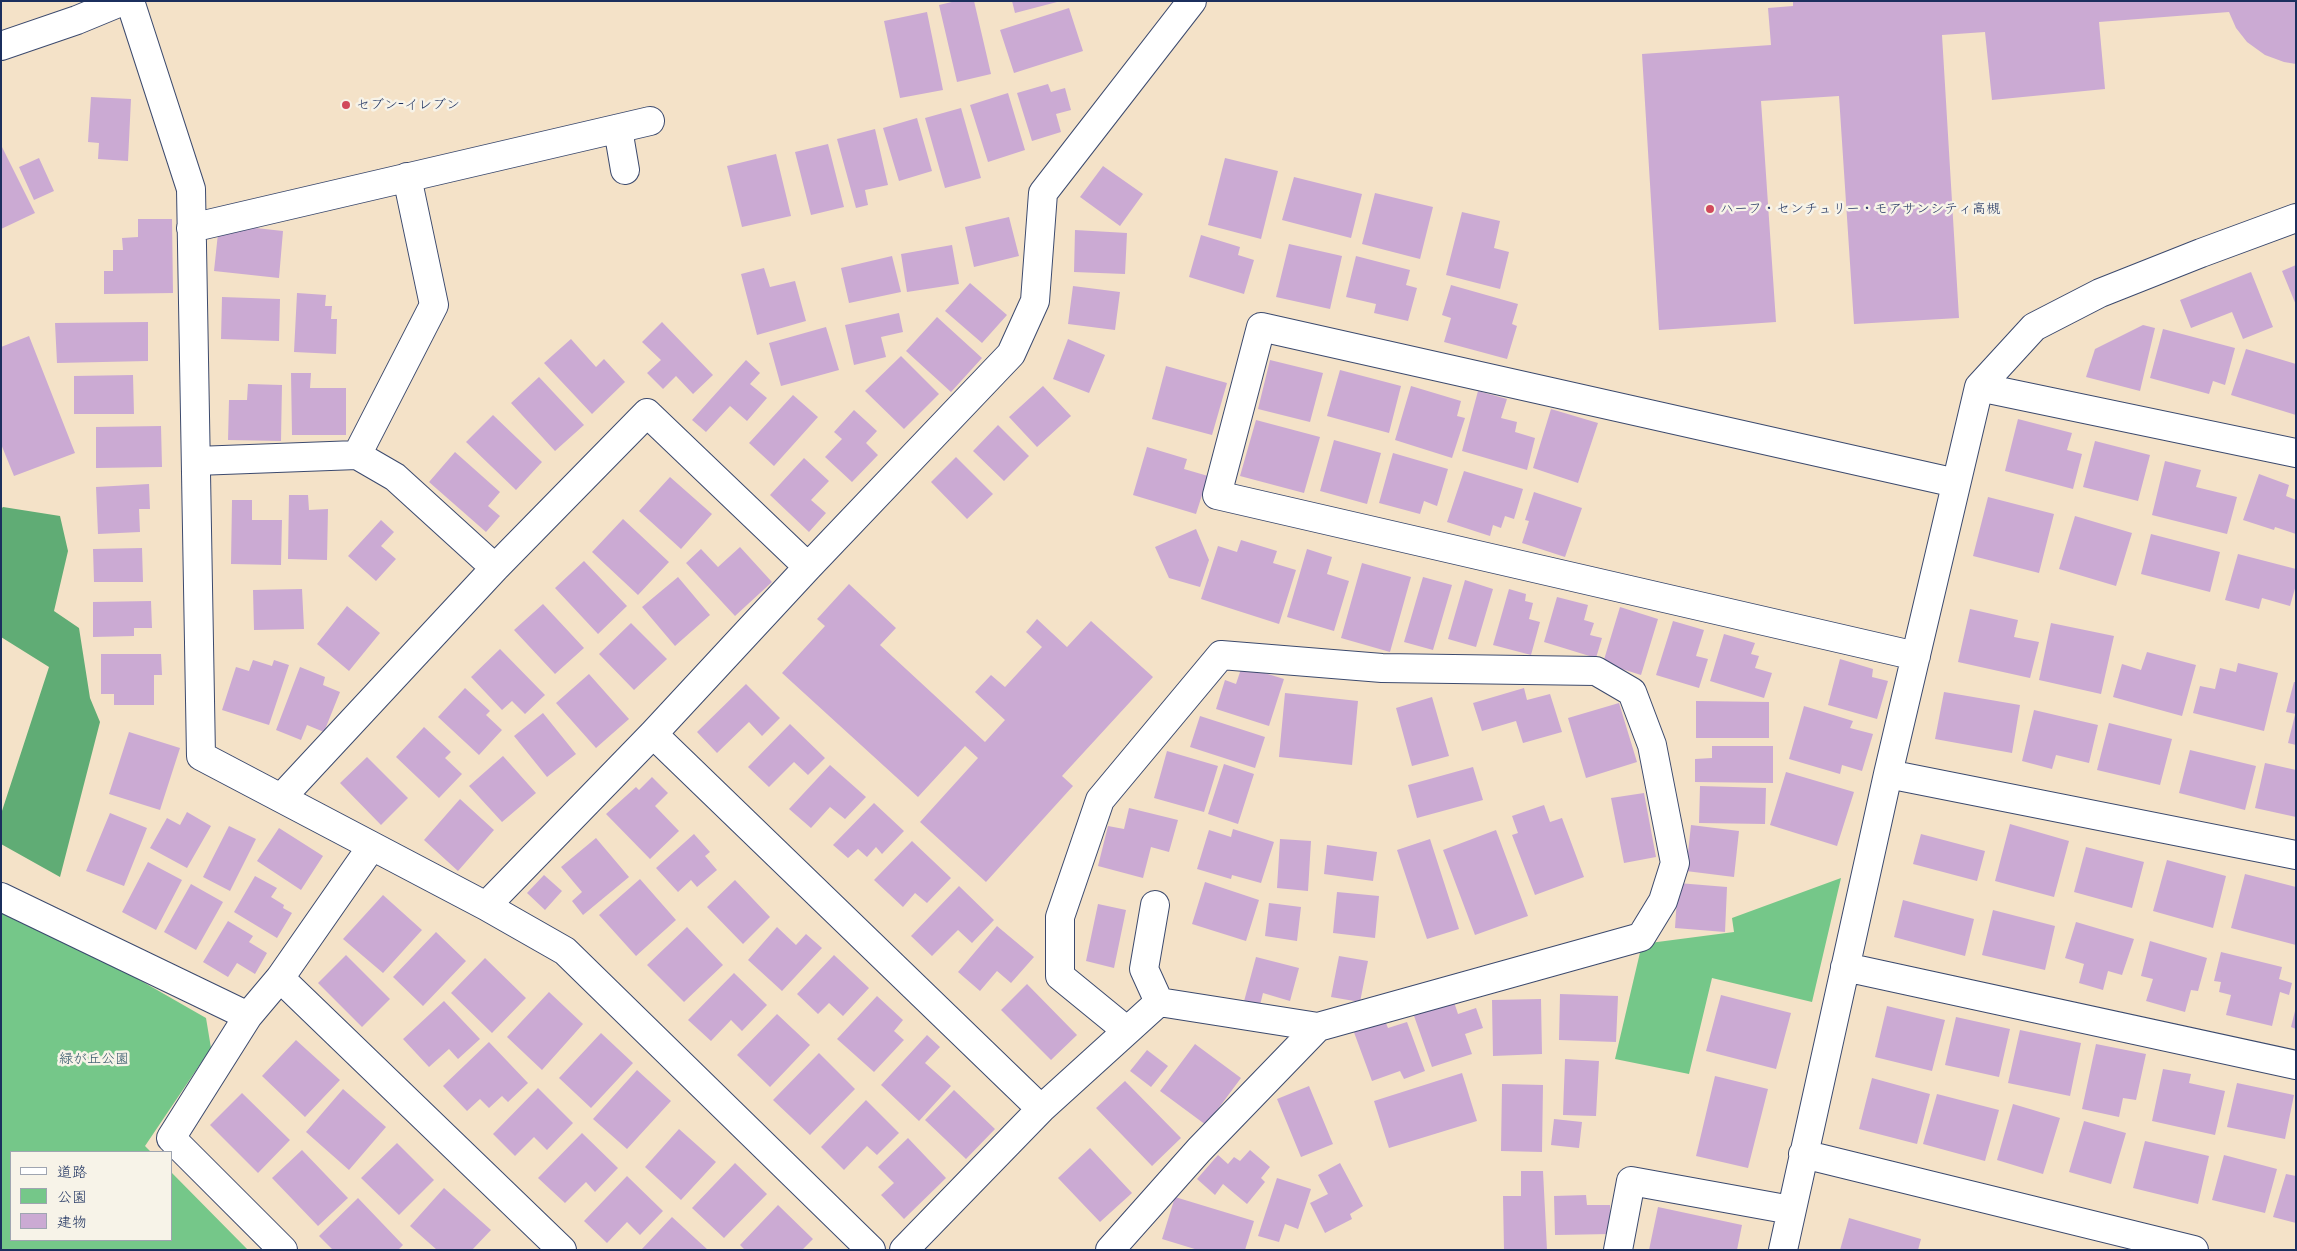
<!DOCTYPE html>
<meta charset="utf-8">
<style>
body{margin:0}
#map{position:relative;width:2297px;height:1251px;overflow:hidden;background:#f4e2c8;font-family:Mali,"Klee One",sans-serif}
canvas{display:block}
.frame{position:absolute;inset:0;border:2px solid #1b2f5e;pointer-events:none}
.legend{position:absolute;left:10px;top:1151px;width:162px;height:90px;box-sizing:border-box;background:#f7f3e8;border:1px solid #9fa5b1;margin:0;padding:6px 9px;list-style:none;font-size:15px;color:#1b2f5e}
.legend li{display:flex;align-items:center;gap:10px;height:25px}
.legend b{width:25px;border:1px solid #9fa5b1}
</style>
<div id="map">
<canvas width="2297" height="1251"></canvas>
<div class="frame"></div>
<ul class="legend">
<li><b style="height:6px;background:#fff"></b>道路</li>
<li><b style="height:14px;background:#75c789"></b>公園</li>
<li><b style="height:14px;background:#cbaad3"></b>建物</li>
</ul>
</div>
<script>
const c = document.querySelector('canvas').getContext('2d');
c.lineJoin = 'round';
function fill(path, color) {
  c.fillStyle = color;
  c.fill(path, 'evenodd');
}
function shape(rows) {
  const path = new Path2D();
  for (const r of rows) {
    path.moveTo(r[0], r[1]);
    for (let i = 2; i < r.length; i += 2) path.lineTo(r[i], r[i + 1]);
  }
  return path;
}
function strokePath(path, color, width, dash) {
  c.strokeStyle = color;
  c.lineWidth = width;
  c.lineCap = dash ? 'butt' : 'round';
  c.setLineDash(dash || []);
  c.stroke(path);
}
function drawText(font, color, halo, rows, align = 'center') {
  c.font = font + ' Mali,"Klee One",sans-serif';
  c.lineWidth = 5;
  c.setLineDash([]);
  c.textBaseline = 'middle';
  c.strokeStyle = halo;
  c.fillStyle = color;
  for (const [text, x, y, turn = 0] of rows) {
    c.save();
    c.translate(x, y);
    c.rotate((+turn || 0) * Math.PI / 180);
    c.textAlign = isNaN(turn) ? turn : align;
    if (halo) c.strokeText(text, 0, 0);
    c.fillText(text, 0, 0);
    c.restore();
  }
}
fill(shape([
 [1841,878,1812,1002,1712,978,1689,1074,1615,1059,1642,944,1734,932,1732,918],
 [1,910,54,931,206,1018,211,1048,145,1146,151,1152,11,1152,11,1240,171,1240,171,1172,248,1250,1,1250]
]), '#75c789');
fill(shape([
 [3,507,60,516,68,551,54,611,79,628,90,698,100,722,60,877,1,844,1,814,49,667,1,637,1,509]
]), '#60ac75');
fill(shape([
 [956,1,974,1,991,74,957,82,939,5],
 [1012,1,1057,1,1057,2,1015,13],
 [1793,1,2296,1,2296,64,2284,62,2265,55,2247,42,2236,28,2229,12,2099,22,2105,89,1992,100,1985,32,1942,35,1959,318,1854,324,1839,96,1761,101,1776,322,1659,330,1642,54,1771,45,1768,8,1793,6],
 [1069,8,1083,51,1014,73,1000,30],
 [927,12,943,90,900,98,884,21],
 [1048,84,1051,92,1065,88,1071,110,1056,114,1061,132,1032,141,1017,93],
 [1008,93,1025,150,988,162,970,105],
 [91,97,131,99,128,161,98,159,99,143,88,142],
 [961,108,981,178,945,188,925,118],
 [917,118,932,171,899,181,883,128],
 [875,129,888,185,865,190,868,205,856,208,837,139],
 [828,144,844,207,811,215,795,152],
 [1,145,35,213,1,229],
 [776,154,791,216,742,227,727,166],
 [39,158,54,191,34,200,19,167],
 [1225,158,1278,171,1261,239,1208,225],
 [1103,166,1143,194,1120,226,1080,197],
 [1294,177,1362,194,1351,238,1282,220],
 [1375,193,1433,207,1420,259,1362,244],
 [1462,212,1500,221,1494,248,1509,252,1500,289,1446,275],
 [1009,217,1019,256,974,267,965,227],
 [138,219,172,219,173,293,104,294,104,271,113,271,113,250,123,250,122,238,138,237],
 [219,224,283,231,279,278,214,271],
 [1075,230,1127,233,1125,274,1074,272],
 [1201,235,1240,247,1238,255,1254,260,1244,294,1189,277],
 [1289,244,1342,256,1330,309,1276,297],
 [952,245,959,284,907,292,901,254],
 [892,256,901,292,849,303,841,268],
 [1356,256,1410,270,1406,285,1417,288,1408,321,1374,313,1376,304,1346,297],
 [2296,265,2296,305,2282,271],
 [764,268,770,287,795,281,806,321,757,335,741,274],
 [2251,272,2273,327,2243,339,2232,312,2191,328,2180,300],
 [970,283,1007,315,982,343,945,311],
 [1451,285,1518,304,1512,324,1517,326,1507,359,1444,342,1451,318,1442,315],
 [1073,286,1120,292,1115,330,1068,324],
 [297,293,326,295,325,306,332,306,331,319,337,319,336,354,294,352],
 [222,297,280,299,279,341,221,339],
 [899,313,903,332,881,337,886,357,854,365,845,325],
 [937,317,982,358,951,392,906,351],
 [148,322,148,361,57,363,55,323],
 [662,322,713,375,693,394,676,376,663,389,647,373,661,360,642,342],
 [2143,325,2155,328,2140,391,2086,377,2095,349],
 [826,327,839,370,781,386,769,343],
 [2163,329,2235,348,2225,385,2213,381,2209,394,2150,378],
 [29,336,75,453,14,476,1,444,1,347],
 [571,339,596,367,604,359,625,382,592,414,544,363],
 [1068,339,1105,355,1089,393,1053,379],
 [2246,349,2296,364,2296,415,2231,395],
 [901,356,939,394,904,429,865,391],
 [746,360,760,373,750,384,767,398,747,421,730,406,706,432,692,420],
 [1270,360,1323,373,1310,422,1258,409],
 [1166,366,1227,383,1212,435,1152,419],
 [1340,370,1401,386,1389,433,1327,416],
 [291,373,311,373,310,388,346,388,346,435,292,435],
 [133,375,134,414,74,414,74,376],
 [539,377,584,425,555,451,511,403],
 [248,384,282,385,281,441,228,440,229,400,247,400],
 [1043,386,1071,416,1037,447,1009,417],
 [1411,386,1461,401,1457,416,1465,418,1452,458,1395,440],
 [1478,391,1507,399,1501,418,1517,422,1515,432,1535,438,1527,470,1462,451],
 [793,395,818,417,774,466,749,443],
 [1551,409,1598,423,1578,483,1533,468],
 [854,410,877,431,866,443,878,455,852,482,825,457,842,439,834,432],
 [493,415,542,462,516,490,466,442],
 [2018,419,2072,433,2067,450,2082,454,2073,489,2005,471],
 [1256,420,1320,437,1304,493,1240,476],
 [998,425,1029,456,1004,481,973,451],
 [161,426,162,467,96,468,96,427],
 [1334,440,1381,453,1367,504,1320,491],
 [2095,441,2150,455,2138,501,2083,487],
 [1147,447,1187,459,1184,469,1208,476,1196,514,1133,495],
 [455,452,500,492,488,506,500,516,486,532,429,482],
 [1393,453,1448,469,1437,506,1424,501,1420,514,1379,503],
 [956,457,993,494,967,519,931,482],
 [804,458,829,481,811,500,826,513,809,532,770,495],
 [2165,461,2201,470,2196,487,2237,497,2227,534,2152,515],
 [1464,471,1523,489,1514,519,1505,516,1501,528,1493,525,1490,536,1447,522],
 [2259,474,2289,485,2286,496,2296,500,2296,534,2275,527,2274,530,2243,520],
 [670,477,712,514,681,549,639,511],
 [149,484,150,509,139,509,140,532,98,534,96,487],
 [1534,492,1582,508,1565,557,1522,543,1529,521,1525,520],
 [289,495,308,495,309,510,328,509,327,560,288,559],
 [1988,497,2054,514,2039,573,1973,556],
 [232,500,252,500,252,520,282,520,281,565,231,564],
 [2075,516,2132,533,2116,586,2059,569],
 [623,519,669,562,638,595,592,552],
 [381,520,394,532,381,546,396,559,376,581,348,556],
 [1196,529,1209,560,1200,587,1169,578,1155,547],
 [2151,534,2220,552,2210,592,2141,574],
 [1241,540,1277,551,1273,563,1296,570,1279,624,1201,599,1218,546,1237,552],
 [740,547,772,582,735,616,686,563,701,549,718,567],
 [142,548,143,582,94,582,93,549],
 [1307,549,1332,557,1327,574,1349,581,1334,631,1287,617],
 [2238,554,2296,569,2296,585,2290,606,2262,598,2259,609,2225,600],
 [584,561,627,606,598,634,555,588],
 [1362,563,1411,577,1390,652,1341,638],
 [678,577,710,615,675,646,642,607],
 [1423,577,1452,585,1433,650,1404,642],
 [1465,580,1493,589,1476,647,1448,639],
 [849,584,896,628,880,645,985,742,1005,720,975,692,991,675,1005,687,1042,647,1026,632,1037,619,1067,647,1091,621,1153,677,1062,776,1073,786,986,882,920,822,978,758,965,746,918,797,782,673,825,626,817,619],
 [302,589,304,629,254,630,253,590],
 [1509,589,1526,594,1525,601,1533,603,1529,619,1540,622,1531,655,1493,645],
 [1557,597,1588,605,1584,620,1594,623,1590,635,1602,638,1596,658,1544,642],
 [151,601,152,628,134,628,134,636,93,637,93,602],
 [543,604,584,648,555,674,514,630],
 [347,606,380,633,349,671,317,644],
 [1620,607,1658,619,1641,675,1603,663],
 [1970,609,2018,620,2014,637,2039,642,2030,678,1958,662],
 [1673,621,1704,630,1696,656,1708,659,1699,688,1656,675],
 [631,623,667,659,634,690,599,654],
 [2051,623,2114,636,2101,694,2039,680],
 [1724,634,1755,643,1751,654,1759,656,1755,668,1772,673,1764,698,1710,681],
 [500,649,545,695,525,714,512,701,502,710,471,677],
 [2147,652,2196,665,2182,716,2113,697,2122,664,2141,670],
 [101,654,161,654,162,675,154,675,154,705,114,705,114,694,101,694],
 [1840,659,1873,669,1872,677,1888,681,1877,719,1828,705],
 [253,660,272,666,274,660,289,665,269,725,222,710,236,667,249,671],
 [2238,663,2278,673,2264,731,2193,713,2200,686,2215,689,2220,668,2236,672],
 [1242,666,1284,679,1269,726,1216,709,1225,680,1236,684],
 [300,667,325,677,323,685,340,692,324,732,307,725,301,740,276,730],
 [589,674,629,719,596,748,556,703],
 [2294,682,2296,682,2296,714,2286,712],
 [746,684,780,718,762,736,749,722,717,753,697,732],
 [465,688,490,711,486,715,502,730,479,755,438,717],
 [1524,688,1527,700,1550,694,1562,732,1523,743,1516,721,1482,731,1473,703],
 [1944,692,2020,705,2012,753,1935,739],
 [1285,693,1358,701,1352,765,1279,757],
 [1432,697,1449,756,1412,766,1396,708],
 [1696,701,1769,702,1769,738,1696,738],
 [1619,703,1637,762,1586,778,1568,718],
 [1804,706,1853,721,1850,728,1873,734,1862,771,1842,765,1840,774,1789,759],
 [2034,710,2098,725,2089,763,2056,755,2052,769,2022,761],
 [543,713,576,754,547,777,514,736],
 [2295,715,2296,716,2296,745,2288,743],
 [1200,716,1265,737,1255,768,1190,747],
 [2109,723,2172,739,2160,785,2097,770],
 [790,724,825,758,808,775,794,762,769,787,748,767],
 [424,727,451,752,445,758,462,774,439,798,396,757],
 [129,732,180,748,160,810,109,794],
 [1712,746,1773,746,1773,783,1695,782,1695,759,1712,758],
 [2190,750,2256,766,2245,810,2179,793],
 [1167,751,1218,766,1204,812,1154,798],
 [503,756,536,793,502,822,469,786],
 [367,757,408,798,381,825,340,783],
 [2265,763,2296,770,2296,817,2255,808],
 [1224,764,1254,774,1238,824,1208,814],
 [830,765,866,797,845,819,830,807,811,828,789,809],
 [1473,767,1483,800,1417,818,1408,785],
 [1786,772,1854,792,1837,846,1770,825],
 [652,777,668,793,655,806,679,831,650,859,606,814,636,787,639,790],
 [1700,786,1766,788,1765,824,1699,823],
 [1644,793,1656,857,1624,863,1611,798],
 [460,799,494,830,458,871,424,840],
 [874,803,904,831,882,854,876,847,867,857,858,849,848,858,833,845],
 [1544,805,1550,822,1562,818,1584,877,1535,895,1512,835,1518,833,1512,816],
 [1129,808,1178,820,1169,852,1151,847,1143,878,1098,866,1108,826,1124,829],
 [187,812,211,826,187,868,150,848,167,818,180,825],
 [110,813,147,828,124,886,86,871],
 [2010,824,2069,841,2054,897,1995,881],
 [1691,825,1739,831,1734,877,1686,871],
 [229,826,256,839,230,891,203,877],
 [279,828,323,856,301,890,257,861],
 [1233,829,1274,842,1261,883,1232,875,1231,879,1197,869,1209,830,1231,837],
 [1496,830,1528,916,1475,935,1443,850],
 [694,834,710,852,705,856,717,870,697,887,691,880,678,892,656,868],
 [1921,834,1985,851,1977,881,1913,864],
 [596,838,629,877,583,915,572,901,582,892,561,867],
 [1280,839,1311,841,1308,891,1277,888],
 [1430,839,1459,929,1427,939,1397,850],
 [912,841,951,878,927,903,915,893,903,907,874,880],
 [1327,845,1377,852,1373,881,1324,874],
 [2086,847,2144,862,2132,908,2074,892],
 [2167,860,2226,876,2213,928,2153,911],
 [148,862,182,880,156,930,122,912],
 [2245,874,2296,887,2296,945,2231,928],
 [544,875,562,891,545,910,527,893],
 [255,876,277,888,271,897,284,905,283,908,292,913,277,938,234,912],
 [640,879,676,920,636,956,599,915],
 [735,880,770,917,743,944,707,907],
 [1205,882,1259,900,1246,941,1192,924],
 [1678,883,1727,887,1725,932,1675,928],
 [191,884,223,902,196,950,164,932],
 [959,886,994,920,972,943,958,930,932,956,911,936],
 [1337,892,1379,896,1375,938,1333,933],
 [383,895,422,930,383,973,343,939],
 [1903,900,1974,919,1965,956,1894,937],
 [1269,903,1301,907,1297,941,1265,936],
 [1098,904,1126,910,1114,968,1086,961],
 [1993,910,2055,926,2045,970,1982,955],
 [228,921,253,936,249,942,267,953,255,974,237,963,228,977,203,962],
 [2076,922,2134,939,2122,975,2108,971,2103,990,2079,983,2084,964,2065,958],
 [997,926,1034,957,1011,983,997,971,980,991,958,972],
 [687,927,723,965,684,1002,647,965],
 [777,927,796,945,806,934,822,948,782,991,748,960],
 [436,932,466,961,423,1006,393,977],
 [2150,941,2207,958,2198,991,2191,990,2185,1012,2146,1001,2153,979,2141,976],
 [2221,952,2282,967,2279,979,2292,983,2289,995,2280,992,2272,1026,2226,1015,2231,995,2219,992,2221,982,2214,981],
 [346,955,390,999,362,1027,318,983],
 [834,955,869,988,843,1016,829,1003,818,1014,797,994],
 [1339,956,1368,961,1360,1002,1331,997],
 [1256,957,1299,968,1290,1001,1263,993,1259,1009,1243,1005],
 [485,958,526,998,492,1033,451,993],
 [734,973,767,1005,742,1031,731,1020,711,1041,688,1020],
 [1027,984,1077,1035,1051,1060,1001,1010],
 [549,992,583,1024,542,1070,507,1037],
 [1560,994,1618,996,1616,1042,1559,1040],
 [1721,995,1791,1013,1776,1069,1706,1051],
 [877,996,903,1020,894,1031,904,1040,874,1072,837,1039],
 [1453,999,1458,1014,1476,1008,1483,1028,1465,1034,1472,1054,1432,1067,1413,1013],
 [1541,999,1542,1054,1493,1056,1492,1000],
 [444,1001,480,1039,458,1059,449,1049,429,1067,403,1039],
 [1887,1006,1945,1020,1932,1071,1875,1057],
 [2295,1011,2296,1011,2296,1029,2291,1027],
 [777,1014,810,1045,770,1087,737,1055],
 [1383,1016,1388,1028,1407,1022,1425,1071,1404,1079,1400,1071,1372,1081,1352,1027],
 [1956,1017,2010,1029,1999,1077,1945,1065],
 [2020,1030,2081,1043,2070,1096,2008,1083],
 [601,1033,633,1063,591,1108,559,1078],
 [927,1035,940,1047,925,1063,951,1086,919,1121,881,1085],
 [296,1040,340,1080,305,1117,262,1076],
 [489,1042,528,1083,508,1102,502,1096,489,1108,480,1099,467,1111,443,1086],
 [1195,1044,1241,1078,1206,1125,1160,1091],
 [2096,1044,2146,1054,2136,1100,2123,1098,2119,1117,2082,1109],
 [1147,1050,1168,1066,1151,1087,1130,1071],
 [819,1053,855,1089,810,1135,773,1100],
 [1565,1059,1599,1061,1596,1116,1563,1115],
 [2163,1069,2191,1074,2189,1083,2225,1091,2215,1135,2152,1121],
 [637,1070,671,1101,627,1149,593,1119],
 [1462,1073,1477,1121,1389,1148,1374,1101],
 [1715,1076,1768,1089,1748,1168,1696,1156],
 [1872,1078,1930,1094,1917,1144,1859,1129],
 [1125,1081,1181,1138,1152,1166,1096,1108],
 [2237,1083,2294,1095,2285,1139,2227,1127],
 [1502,1084,1543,1085,1542,1152,1501,1151],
 [1309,1086,1333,1144,1301,1157,1277,1099],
 [538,1088,573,1123,547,1150,534,1137,515,1156,493,1134],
 [343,1089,386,1127,349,1170,306,1132],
 [954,1090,995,1129,966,1159,925,1120],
 [242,1093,290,1140,258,1173,210,1125],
 [1937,1094,1999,1110,1985,1161,1923,1144],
 [866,1100,899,1133,877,1155,867,1146,844,1170,821,1147],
 [2013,1104,2060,1118,2043,1174,1997,1160],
 [1554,1119,1582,1122,1579,1148,1551,1145],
 [2084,1121,2126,1133,2111,1184,2069,1172],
 [679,1129,716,1162,681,1200,645,1167],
 [582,1133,618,1168,595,1192,586,1182,565,1203,538,1178],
 [908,1138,946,1178,904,1219,881,1195,894,1183,878,1167],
 [2145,1141,2209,1156,2198,1204,2133,1188],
 [397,1143,434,1180,399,1215,361,1178],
 [1090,1148,1132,1193,1100,1222,1058,1178],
 [302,1150,348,1198,318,1226,272,1178],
 [1250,1150,1270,1167,1261,1178,1265,1182,1247,1204,1223,1184,1215,1195,1197,1179,1218,1155,1228,1164,1234,1157,1240,1161],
 [2224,1155,2277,1169,2265,1213,2212,1200],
 [735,1163,767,1194,724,1238,692,1208],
 [1340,1163,1363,1206,1350,1214,1352,1219,1325,1233,1310,1203,1328,1194,1318,1175],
 [1521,1171,1543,1171,1547,1250,1504,1250,1503,1196,1521,1196],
 [2286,1174,2296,1176,2296,1223,2273,1217],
 [627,1176,663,1211,640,1235,627,1222,607,1243,584,1221],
 [1277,1178,1311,1189,1298,1229,1285,1224,1279,1242,1258,1236],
 [444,1188,491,1230,472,1250,437,1250,410,1226],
 [1586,1195,1587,1205,1610,1205,1610,1234,1555,1235,1554,1196],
 [1175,1197,1254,1221,1245,1250,1198,1250,1162,1239],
 [358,1198,403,1245,398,1250,333,1250,319,1236],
 [778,1205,813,1239,802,1250,745,1250,740,1245],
 [1658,1207,1742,1225,1737,1250,1649,1250],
 [672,1217,708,1250,641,1250],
 [1849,1218,1921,1239,1918,1250,1840,1250]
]), '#cbaad3');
const minor = shape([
 [130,1,191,189,201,756,486,906,565,951,871,1250],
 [618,129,625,170],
 [191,228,650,121],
 [1979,387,2296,453],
 [357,455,434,305,407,177],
 [196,461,357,455,395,477,495,568],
 [1916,656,1217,495,1261,327,1956,483],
 [653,734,1041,1109],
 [1888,774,2296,855],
 [281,798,495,568,647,413,808,567],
 [1,897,248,1016,171,1138,283,1250],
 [486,906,653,734,808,567,1011,354,1035,301,1043,193,1192,1],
 [1845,967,2296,1065],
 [280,978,562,1250],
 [248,1016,280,978,372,846],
 [1126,1030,1060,976,1060,917,1100,800,1221,655,1382,668,1596,671,1632,692,1652,745,1675,863,1663,901,1641,937,1318,1027,1159,1002,1144,969,1155,905],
 [1803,1154,2194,1250],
 [904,1250,1041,1109,1159,1002],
 [1110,1250,1199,1150,1318,1027],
 [1618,1250,1631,1181,1791,1210],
 [1783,1250,1888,774,1979,387,2034,327,2100,293,2201,253,2296,218]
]);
const tertiary = shape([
 [1,46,77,20,123,1]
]);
strokePath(minor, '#3c4a6e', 30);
strokePath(tertiary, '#3c4a6e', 30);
strokePath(minor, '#fff', 28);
strokePath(tertiary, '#fff', 28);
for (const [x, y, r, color] of [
 [346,105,5,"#d1495b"],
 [1710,209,5,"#d1495b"]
]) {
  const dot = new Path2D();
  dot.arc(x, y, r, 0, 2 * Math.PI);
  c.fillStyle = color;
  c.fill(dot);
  strokePath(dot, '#f7f3e8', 2);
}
drawText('14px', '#1b2f5e', '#f7f3e8', [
 ["セブン-イレブン",356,105],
 ["ハーフ・センチュリー・モアサンシティ高槻",1720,209]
], 'left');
drawText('14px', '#325569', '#f7f3e8', [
 ["緑が丘公園",94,1059]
]);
</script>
